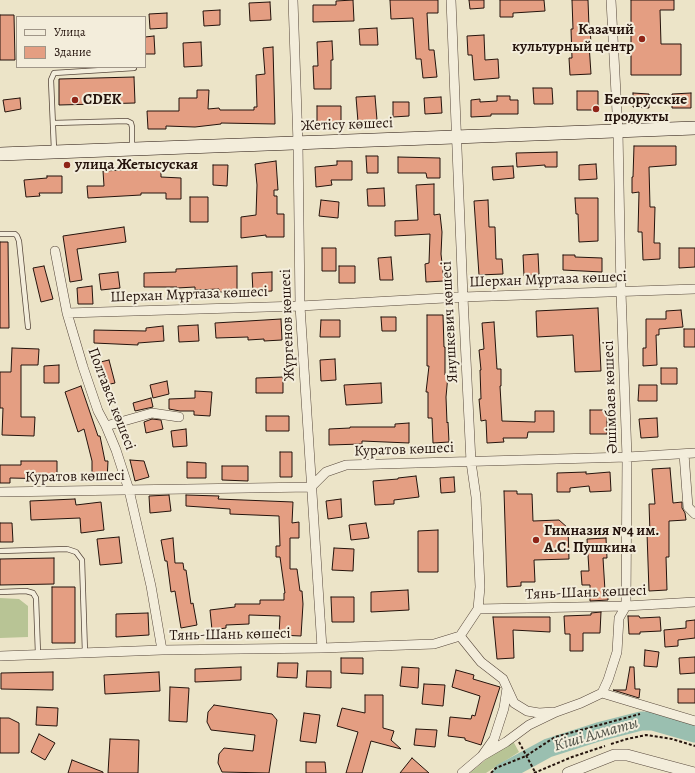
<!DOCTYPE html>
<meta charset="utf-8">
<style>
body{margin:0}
#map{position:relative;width:695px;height:773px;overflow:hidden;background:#ece4c8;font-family:Alegreya,serif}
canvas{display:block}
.legend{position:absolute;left:16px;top:16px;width:130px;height:52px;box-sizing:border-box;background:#f3eddb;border:1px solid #a09688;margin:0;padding:5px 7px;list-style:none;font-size:12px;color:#24130c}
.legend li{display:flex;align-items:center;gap:8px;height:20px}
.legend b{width:20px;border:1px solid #a09688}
</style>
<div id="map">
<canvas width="695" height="773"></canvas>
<ul class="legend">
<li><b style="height:5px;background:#f3eddb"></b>Улица</li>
<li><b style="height:11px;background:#e49e82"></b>Здание</li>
</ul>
</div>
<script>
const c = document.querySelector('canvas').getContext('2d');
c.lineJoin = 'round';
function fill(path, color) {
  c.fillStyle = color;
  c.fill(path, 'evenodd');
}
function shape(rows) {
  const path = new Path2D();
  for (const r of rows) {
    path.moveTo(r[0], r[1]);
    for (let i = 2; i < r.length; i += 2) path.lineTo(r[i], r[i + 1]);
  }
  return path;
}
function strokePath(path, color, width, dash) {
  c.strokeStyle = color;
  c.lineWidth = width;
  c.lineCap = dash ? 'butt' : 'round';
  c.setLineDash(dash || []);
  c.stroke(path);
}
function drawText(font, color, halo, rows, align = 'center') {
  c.font = font + ' Alegreya,serif';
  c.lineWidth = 4;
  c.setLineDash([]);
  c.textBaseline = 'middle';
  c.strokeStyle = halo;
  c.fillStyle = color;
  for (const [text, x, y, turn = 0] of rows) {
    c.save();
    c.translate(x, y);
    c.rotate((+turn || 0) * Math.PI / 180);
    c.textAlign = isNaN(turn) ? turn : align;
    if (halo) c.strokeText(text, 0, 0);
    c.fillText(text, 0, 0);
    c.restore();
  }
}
fill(shape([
 [0,598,19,599,28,606,28,637,0,638],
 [513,741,519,752,486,773,470,773,495,752]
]), '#b8c495');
strokePath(shape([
 [502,773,548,748,598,732,641,721,653,721,695,733]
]), '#9abfb0', 19);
const building = shape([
 [353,0,354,21,313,22,313,5,336,5,336,1,353,0],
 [390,0,438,0,438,13,427,13,429,50,434,50,437,77,423,78,421,59,416,59,413,18,391,19,390,0],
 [469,0,484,0,484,8,470,9,469,0],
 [500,0,544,0,545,11,513,13,513,17,500,17,500,0],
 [572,0,588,0,589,27,590,27,591,44,589,44,591,74,570,75,569,58,572,58,571,29,573,29,572,0],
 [631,0,674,0,674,10,660,10,661,44,681,44,681,75,631,75,631,0],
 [270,2,271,20,250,21,249,3,270,2],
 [220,10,220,25,204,26,203,11,220,10],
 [167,13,167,28,150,29,149,14,167,13],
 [0,15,14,15,15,60,0,60,0,15],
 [377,28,378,45,360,45,359,29,377,28],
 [484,35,485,60,498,59,499,78,474,80,472,55,468,55,467,36,484,35],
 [154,36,155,54,145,54,145,37,154,36],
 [332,41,333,60,331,60,331,89,314,89,313,66,318,66,317,42,332,41],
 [201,42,202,66,184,67,183,43,201,42],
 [273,47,275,124,221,123,221,124,195,127,166,126,166,129,148,129,147,111,179,111,179,98,197,98,197,90,209,90,208,109,219,108,220,110,254,110,254,107,257,107,256,75,265,74,263,48,273,47],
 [134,77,135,103,59,105,59,79,134,77],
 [533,88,552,88,553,104,534,104,533,88],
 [577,91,598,91,598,110,577,110,577,91],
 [633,93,649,94,649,108,633,107,633,93],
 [691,93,691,108,672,108,672,94,691,93],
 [375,96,377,120,358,122,356,97,375,96],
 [497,96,510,96,510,100,518,100,518,114,491,114,491,116,471,117,471,100,480,99,480,102,497,101,497,96],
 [441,97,442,113,425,114,424,98,441,97],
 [20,98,21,109,5,112,3,100,20,98],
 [393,102,409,102,409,116,393,117,393,102],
 [317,106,341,106,341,123,317,122,317,106],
 [634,146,676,146,676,165,649,167,650,207,655,207,654,243,660,243,660,259,643,260,642,232,638,232,639,192,632,193,632,177,633,177,634,146],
 [557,152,557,167,545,167,545,165,517,167,516,153,557,152],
 [366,156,378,156,378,173,367,173,366,156],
 [398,157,440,158,440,178,427,178,426,173,398,173,398,157],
 [276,161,278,190,274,190,274,196,277,196,277,214,284,214,284,237,266,237,266,235,241,238,241,217,256,215,257,185,255,164,276,161],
 [337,161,352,161,352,180,331,180,332,185,316,187,315,167,337,165,337,161],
 [596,164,597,179,579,180,579,165,596,164],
 [213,165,228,165,227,186,213,185,213,165],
 [513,166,514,178,493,180,492,167,513,166],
 [124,168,161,168,161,177,181,178,181,199,166,199,166,193,141,193,141,195,88,198,87,186,104,186,103,171,124,170,124,168],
 [47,176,62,176,62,193,39,193,40,196,26,197,24,180,47,178,47,176],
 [434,184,434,215,440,214,442,232,441,254,444,281,426,282,425,264,429,263,430,234,395,236,395,221,418,220,416,185,434,184],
 [384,188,385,206,368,206,367,189,384,188],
 [190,197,208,197,208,222,190,222,190,197],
 [575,198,598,198,598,241,579,242,578,214,576,214,575,198],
 [321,200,339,202,338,218,319,216,321,200],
 [488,200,489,227,495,227,496,259,502,259,503,274,479,275,474,201,488,200],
 [124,227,126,242,77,249,82,280,70,282,63,236,124,227],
 [0,242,8,242,9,328,0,328,0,242],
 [322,248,336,248,336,271,322,271,322,248],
 [679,248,695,248,695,267,679,268,679,248],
 [538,254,539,274,524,276,523,255,538,254],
 [563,255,575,255,575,257,602,258,602,272,563,270,563,255],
 [391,257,393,280,380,280,378,258,391,257],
 [44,266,53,299,41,302,33,268,44,266],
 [237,266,237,291,219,292,219,289,195,290,195,287,177,288,177,287,144,287,144,273,176,272,176,269,237,266],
 [339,266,355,266,355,283,339,283,339,266],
 [118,272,120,288,101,290,99,274,118,272],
 [272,272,272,291,253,292,252,273,272,272],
 [92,286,93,304,78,304,77,288,92,286],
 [598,308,601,371,575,372,573,335,537,337,536,311,598,308],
 [681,310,683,327,659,329,659,335,656,335,657,365,643,366,643,348,646,348,646,319,666,319,666,311,681,310],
 [427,315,443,315,444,347,445,347,445,375,448,375,446,397,447,423,448,422,449,442,433,443,432,418,428,418,428,392,426,392,429,366,427,366,427,315],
 [381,317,396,317,396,331,382,331,381,317],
 [281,319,282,340,264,341,264,339,248,340,248,337,216,338,215,323,281,319],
 [321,320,340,320,340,337,320,337,321,320],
 [494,322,497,369,501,369,501,386,500,386,502,421,535,422,535,411,554,411,554,432,528,432,527,438,503,438,504,442,487,443,486,420,481,421,479,399,481,399,480,370,481,370,479,350,484,349,482,323,494,322],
 [198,325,199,341,179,342,178,326,198,325],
 [163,326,164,341,138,343,138,345,94,343,94,330,146,331,146,328,163,326],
 [684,329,695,329,695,347,684,347,684,329],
 [12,348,39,349,38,365,21,365,21,417,35,417,34,436,2,435,3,408,0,408,0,372,11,372,12,348],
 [335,359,336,380,321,381,320,360,335,359],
 [109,360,115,383,101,386,96,363,109,360],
 [59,365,59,383,44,383,44,366,59,365],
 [661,368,677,368,677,384,661,384,661,368],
 [283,377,283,393,256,393,256,378,283,377],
 [167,381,169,394,153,398,150,385,167,381],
 [381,383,382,403,346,405,344,385,381,383],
 [639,385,657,385,657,401,638,401,639,385],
 [81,386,98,436,100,436,105,461,108,461,107,480,92,480,92,461,84,429,78,432,65,392,81,386],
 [195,391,212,392,210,416,194,415,194,411,180,411,169,409,169,399,195,398,195,391],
 [151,398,153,407,135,411,133,403,151,398],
 [590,410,607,410,607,434,590,434,590,410],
 [266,416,289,416,289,431,266,431,266,416],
 [657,418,658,437,641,438,639,419,657,418],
 [152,419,161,420,163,429,146,433,144,422,152,419],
 [409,423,409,443,362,441,362,444,329,445,329,429,350,428,350,427,395,427,395,424,409,423],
 [186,429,187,446,173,447,171,431,186,429],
 [280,452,292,452,292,477,280,477,280,452],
 [130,460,144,461,149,477,135,481,130,460],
 [21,461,57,461,57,479,10,478,10,483,0,483,0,465,21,465,21,461],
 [187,462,206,463,206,478,187,478,187,462],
 [222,466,248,466,248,481,222,480,222,466],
 [670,468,673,503,682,502,682,508,685,513,686,520,669,521,669,557,666,557,667,590,649,591,647,533,650,533,649,504,655,504,652,469,670,468],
 [586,472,586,474,610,472,611,491,590,492,589,486,570,488,570,492,557,492,557,473,586,472],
 [416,476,419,497,394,500,394,504,375,505,373,481,398,479,398,478,416,476],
 [454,477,455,492,441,493,440,478,454,477],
 [504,491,517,491,517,494,532,494,533,521,559,520,568,528,569,559,534,560,535,582,521,582,521,586,507,587,504,491],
 [169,495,171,511,150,513,149,496,169,495],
 [186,495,219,496,218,499,293,502,292,523,299,522,299,538,290,538,290,569,297,569,300,591,302,591,303,604,301,636,279,635,280,616,249,615,249,624,226,625,226,628,212,630,210,610,235,607,235,604,260,604,260,600,284,600,284,593,285,593,280,557,276,557,276,546,280,546,279,516,230,514,230,509,186,506,186,495],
 [75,499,76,505,101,502,104,530,81,533,80,518,31,520,30,501,75,499],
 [341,499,342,517,328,519,326,501,341,499],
 [0,523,12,523,13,542,0,542,0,523],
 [366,523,369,538,351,540,349,525,366,523],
 [438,530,438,572,418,572,418,531,438,530],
 [119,537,122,563,100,565,97,539,119,537],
 [173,538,175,563,183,563,184,570,186,570,191,604,193,603,197,625,181,628,175,591,171,592,167,561,165,561,161,540,173,538],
 [606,538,607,558,603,558,605,591,608,591,608,600,590,601,590,585,582,585,581,571,589,571,587,539,606,538],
 [334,548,354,549,353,571,332,570,334,548],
 [54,558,54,584,0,585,0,559,54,558],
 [52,587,75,587,75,643,52,643,52,587],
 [408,590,409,610,371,612,371,592,408,590],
 [331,597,354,597,354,622,332,622,331,597],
 [601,612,600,633,583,633,583,651,570,651,570,634,565,634,564,616,591,615,591,613,601,612],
 [148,613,149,635,116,637,116,614,148,613],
 [628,616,639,616,640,618,660,617,661,631,640,632,640,634,629,634,628,616],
 [493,617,550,617,550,632,513,630,514,658,497,659,493,617],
 [695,620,695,638,678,640,678,646,665,647,664,630,686,628,686,621,695,620],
 [645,650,659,652,657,667,644,666,645,650],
 [695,657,695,673,680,674,679,658,695,657],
 [341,658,363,658,363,674,341,673,341,658],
 [278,663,298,663,297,678,277,677,278,663],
 [241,667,241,680,195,682,195,669,241,667],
 [402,667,419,668,418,688,400,686,402,667],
 [630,667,634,667,635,689,640,689,639,698,613,690,626,690,630,667],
 [456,670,474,675,473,679,500,687,481,745,465,740,465,738,448,736,450,717,471,719,472,715,475,716,480,696,452,687,456,670],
 [307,671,331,671,331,688,306,687,307,671],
 [53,672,53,690,1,689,1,673,53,672],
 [159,672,160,691,105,694,104,675,159,672],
 [424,684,445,685,443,706,422,704,424,684],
 [170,687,189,688,187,722,169,721,170,687],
 [678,689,695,689,695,703,678,703,678,689],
 [365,695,383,695,383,728,394,731,391,740,401,749,371,741,362,773,346,773,358,732,337,726,342,708,365,713,365,695],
 [214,705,272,714,277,720,269,773,222,772,218,763,219,754,224,748,253,751,255,735,211,730,207,722,208,712,214,705],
 [37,707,58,708,57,726,36,725,37,707],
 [304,713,320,715,316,743,300,741,304,713],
 [0,718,9,718,19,723,19,753,0,753,0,718],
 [416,729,437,730,435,747,414,745,416,729],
 [39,734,55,743,45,760,31,752,39,734],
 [110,739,139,740,138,773,108,773,110,739],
 [412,758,429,773,400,773,412,758],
 [72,760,103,772,103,773,68,773,72,760],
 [306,762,325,762,326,773,306,773,306,762]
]);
fill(building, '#e49e82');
strokePath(building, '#24130c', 1);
const service = shape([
 [53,123,127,121,131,123,132,127,132,147],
 [54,150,51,80,54,73,134,68],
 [0,234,15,234,17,236,19,241,28,327],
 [0,551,67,549,76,552,82,560,85,653],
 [0,592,26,591,33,593,36,598,38,654]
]);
const minor = shape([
 [293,0,298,143,300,306,322,648],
 [451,0,463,297,471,462,476,497,480,587,478,609,460,636],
 [55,251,67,313,83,367,98,411,106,426,116,450,129,490,151,586,162,650],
 [67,313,300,306,463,297,695,289],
 [106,426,152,413,179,417],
 [684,454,688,507,695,514],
 [0,492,311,487,326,472,346,465,627,457,695,453],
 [478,609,626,606,695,602],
 [460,636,481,662,503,679,514,703,527,711,539,713,553,712],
 [0,656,162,650,322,648,434,644,460,636],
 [602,693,695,721],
 [482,756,506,742,529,725,556,712,581,703,602,693,608,680,617,652,619,618,626,606,627,457,621,292,618,131,611,0],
 [462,773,482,756,494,739,504,708,507,688]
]);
const tertiary = shape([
 [568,773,614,755,627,755,694,773]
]);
const secondary = shape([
 [0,154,695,128]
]);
strokePath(service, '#56473b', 6);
strokePath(minor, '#56473b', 10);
strokePath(tertiary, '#56473b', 12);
strokePath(secondary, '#24130c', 14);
strokePath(shape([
 [519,742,535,772],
 [611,744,627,739,646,735,672,739,695,746],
 [491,773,496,768,526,756,555,737,640,714],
 [534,773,572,757,605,746]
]), '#24130c', 2, [3, 2]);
strokePath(service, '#f3eddb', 4.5);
strokePath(minor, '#f3eddb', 9);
strokePath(tertiary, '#f3eddb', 11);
strokePath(secondary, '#f3eddb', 13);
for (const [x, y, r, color] of [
 [642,39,4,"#8f2418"],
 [75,100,4,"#8f2418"],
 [596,109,4,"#8f2418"],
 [67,165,4,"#8f2418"],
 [536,540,4,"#8f2418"]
]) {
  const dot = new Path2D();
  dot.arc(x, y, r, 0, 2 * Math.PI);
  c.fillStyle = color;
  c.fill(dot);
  strokePath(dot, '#f3eddb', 1.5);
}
drawText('bold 15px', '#24130c', '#f3eddb', [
 ["Казачий",634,30,"right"],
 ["культурный центр",634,47,"right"],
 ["CDEK",83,100],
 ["Белорусские",604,100],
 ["продукты",604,117],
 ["улица Жетысуская",75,165],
 ["Гимназия №4 им.",544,531],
 ["А.С. Пушкина",544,548]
], 'left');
drawText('15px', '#24130c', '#f3eddb', [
 ["Жетісу көшесі",347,125,-2],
 ["Шерхан Мұртаза көшесі",548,280,-2],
 ["Шерхан Мұртаза көшесі",189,295,-2],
 ["Янушкевич көшесі",450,322,-93],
 ["Жүргенов көшесі",288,325,-92],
 ["Әшімбаев көшесі",611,397,-92],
 ["Полтавск көшесі",111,399,69],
 ["Куратов көшесі",404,450,-2],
 ["Куратов көшесі",75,477,-1],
 ["Тянь-Шань көшесі",586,593,-2],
 ["Тянь-Шань көшесі",230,635,-1]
]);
drawText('italic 16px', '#4d4f45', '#f3eddb', [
 ["Кіші Алматы",596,735,-16]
]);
</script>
